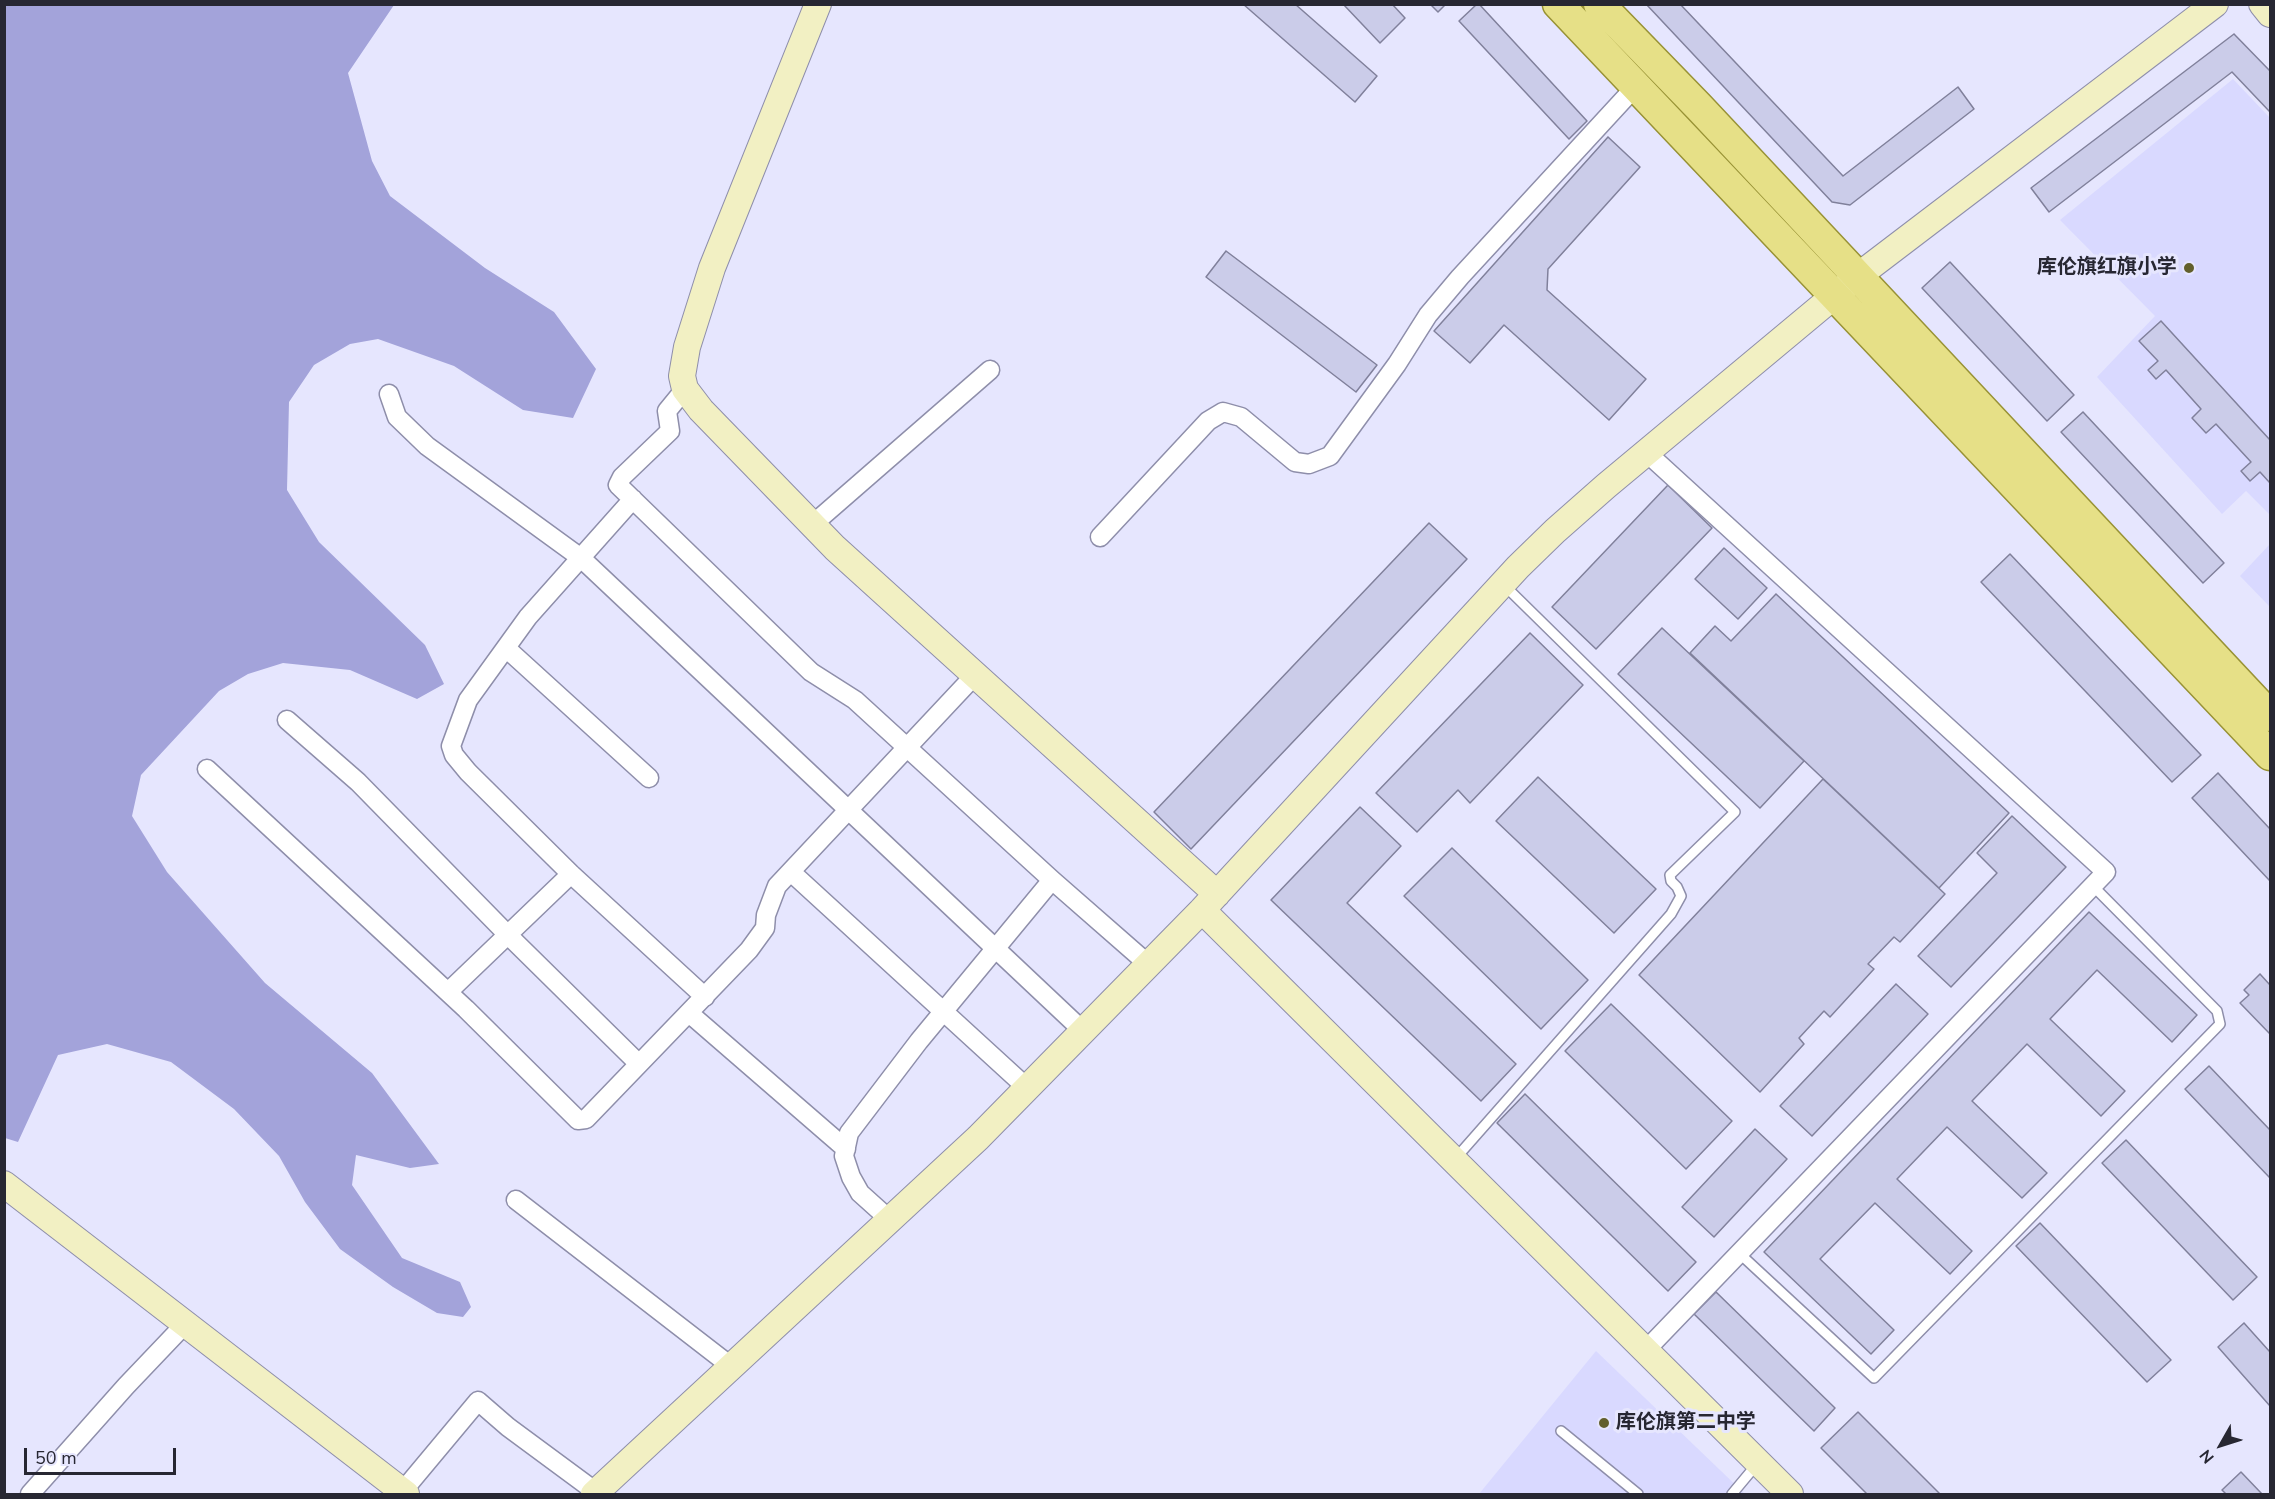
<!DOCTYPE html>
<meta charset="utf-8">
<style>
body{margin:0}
#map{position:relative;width:2275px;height:1499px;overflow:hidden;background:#e6e6fe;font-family:"Nunito Sans",sans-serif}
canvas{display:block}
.frame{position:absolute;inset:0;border:6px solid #272732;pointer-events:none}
.north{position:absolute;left:2191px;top:1415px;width:60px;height:60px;-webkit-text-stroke:4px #e6e6fe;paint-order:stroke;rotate:231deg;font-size:16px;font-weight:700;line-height:24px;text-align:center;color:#272732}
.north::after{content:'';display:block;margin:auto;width:21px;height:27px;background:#272732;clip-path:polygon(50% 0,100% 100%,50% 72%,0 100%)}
.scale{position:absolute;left:24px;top:1448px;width:152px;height:27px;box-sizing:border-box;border:3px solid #272732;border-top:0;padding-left:8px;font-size:18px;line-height:21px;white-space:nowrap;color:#272732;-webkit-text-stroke:4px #e6e6fe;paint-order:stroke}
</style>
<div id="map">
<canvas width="2275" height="1499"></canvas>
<div class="frame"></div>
<div class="north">N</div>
<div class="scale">50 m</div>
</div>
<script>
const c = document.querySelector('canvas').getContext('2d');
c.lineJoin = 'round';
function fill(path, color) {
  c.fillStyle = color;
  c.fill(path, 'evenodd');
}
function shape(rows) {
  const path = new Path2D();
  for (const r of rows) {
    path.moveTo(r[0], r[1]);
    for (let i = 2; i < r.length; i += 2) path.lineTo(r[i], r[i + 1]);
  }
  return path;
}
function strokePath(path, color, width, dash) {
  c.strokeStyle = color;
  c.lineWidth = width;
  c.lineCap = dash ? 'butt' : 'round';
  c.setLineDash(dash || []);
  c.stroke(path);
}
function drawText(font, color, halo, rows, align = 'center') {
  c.font = font + ' "Nunito Sans","Noto Sans SC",sans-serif';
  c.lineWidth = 6;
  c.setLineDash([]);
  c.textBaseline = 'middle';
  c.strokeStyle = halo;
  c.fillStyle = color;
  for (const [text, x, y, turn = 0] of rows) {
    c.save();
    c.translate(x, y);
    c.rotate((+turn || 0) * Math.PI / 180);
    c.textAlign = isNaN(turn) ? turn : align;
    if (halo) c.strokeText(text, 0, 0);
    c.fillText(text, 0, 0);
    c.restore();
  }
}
fill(shape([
 [2233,79,2270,118,2270,515,2246,491,2222,514,2097,377,2155,316,2060,220],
 [2270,544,2270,607,2240,576],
 [1596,1351,1745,1494,1479,1494]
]), '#d9d9ff');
fill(shape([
 [4,5,394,5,348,73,372,161,390,196,485,268,554,312,596,369,573,418,523,410,454,366,378,339,350,344,314,365,289,402,287,490,319,542,425,645,444,684,417,699,350,670,283,663,248,674,219,691,141,775,132,816,167,872,265,983,372,1073,439,1164,410,1168,356,1155,352,1185,402,1258,460,1282,471,1307,463,1317,437,1313,393,1287,340,1249,305,1202,279,1156,234,1109,171,1062,107,1044,58,1055,18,1142,5,1138]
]), '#a3a3da');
const building = shape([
 [1243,4,1295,4,1377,76,1355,102,1243,4],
 [1343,4,1392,4,1405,18,1380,43,1343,4],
 [1430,4,1446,4,1438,12,1430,4],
 [1477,4,1479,4,1587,121,1569,139,1459,21,1477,4],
 [1646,4,1680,4,1843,176,1958,87,1974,109,1850,205,1832,202,1646,4],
 [2234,34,2270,71,2270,112,2232,72,2049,212,2031,188,2234,34],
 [1608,137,1640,167,1548,269,1547,290,1646,379,1609,420,1504,325,1470,363,1434,331,1608,137],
 [1226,251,1377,365,1356,392,1206,277,1226,251],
 [1950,262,2074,395,2047,421,1922,288,1950,262],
 [2161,321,2270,440,2270,483,2260,472,2250,481,2241,471,2251,462,2216,424,2206,433,2192,418,2201,409,2166,370,2156,379,2148,370,2158,361,2139,341,2161,321],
 [2083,412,2224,563,2203,583,2061,432,2083,412],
 [1668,485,1712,528,1596,649,1552,607,1668,485],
 [1429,523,1467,559,1191,849,1154,812,1429,523],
 [1724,548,1767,588,1738,619,1695,579,1724,548],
 [2010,554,2201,755,2172,782,1981,582,2010,554],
 [1776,594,2009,813,1939,888,1690,653,1715,626,1731,641,1776,594],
 [1662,628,1804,761,1760,808,1618,674,1662,628],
 [1530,633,1583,685,1470,803,1458,790,1417,832,1376,793,1530,633],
 [2218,773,2270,829,2270,881,2192,798,2218,773],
 [1538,777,1656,889,1614,933,1496,821,1538,777],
 [1823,779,1945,894,1900,942,1894,937,1868,964,1874,969,1830,1017,1824,1011,1799,1038,1804,1044,1760,1092,1639,975,1823,779],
 [1360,807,1401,846,1347,903,1516,1064,1481,1101,1271,900,1360,807],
 [2012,816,2066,867,1951,987,1918,956,1997,873,1977,853,2012,816],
 [1452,848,1588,980,1541,1029,1404,896,1452,848],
 [2089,912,2197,1015,2172,1042,2097,970,2050,1019,2125,1091,2101,1116,2027,1044,1972,1101,2047,1173,2022,1198,1947,1127,1897,1179,1972,1251,1950,1274,1875,1203,1820,1259,1894,1330,1871,1354,1764,1252,2089,912],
 [2260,974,2270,985,2270,1034,2240,1003,2249,995,2244,990,2260,974],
 [1896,984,1928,1014,1812,1136,1780,1106,1896,984],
 [1611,1004,1732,1121,1686,1169,1565,1051,1611,1004],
 [2209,1066,2270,1130,2270,1178,2185,1089,2209,1066],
 [1525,1094,1696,1262,1668,1291,1497,1123,1525,1094],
 [1755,1129,1787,1159,1714,1237,1682,1207,1755,1129],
 [2126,1140,2257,1277,2233,1300,2102,1163,2126,1140],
 [2040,1223,2171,1360,2147,1382,2016,1246,2040,1223],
 [1716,1292,1835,1408,1814,1431,1694,1314,1716,1292],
 [2244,1323,2270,1352,2270,1406,2218,1347,2244,1323],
 [1858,1412,1940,1494,1867,1494,1821,1448,1858,1412],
 [2241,1472,2262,1494,2226,1494,2222,1490,2241,1472]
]);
fill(building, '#cbcce9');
strokePath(building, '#80809b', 1.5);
const lane = shape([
 [1455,1159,1671,914,1681,896,1677,887,1671,881,1670,875,1735,812,1504,585],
 [1739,1253,1874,1378,2220,1024,2217,1011,2093,886],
 [1561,1431,1638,1494],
 [1732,1494,1757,1464]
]);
const street = shape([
 [685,389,667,411,670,431,622,477,618,485,811,672,855,700,1052,880,1148,964],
 [389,394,397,417,427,446,581,558,1082,1030],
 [633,499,528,617,468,700,451,746,454,755,468,772,571,874,705,997],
 [812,525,990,370],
 [1100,537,1208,421,1223,412,1241,417,1295,462,1309,464,1330,456,1397,364,1428,315,1460,277,1636,86],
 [506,648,649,778],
 [287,720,358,782,508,935,639,1064],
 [207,769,466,1009,578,1120,586,1119,749,950,765,928,766,915,777,886,975,675],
 [791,872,1026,1087],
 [448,992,571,874],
 [689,1013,846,1149],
 [516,1200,732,1367],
 [890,1220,860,1193,851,1177,844,1156,849,1133,919,1041,1052,880],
 [1645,1351,2106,872,1646,452],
 [402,1492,478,1401,508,1427,596,1492],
 [30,1494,126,1386,186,1323]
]);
const secondary = shape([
 [818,4,712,268,687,347,682,376,685,389,701,410,835,548,1217,894],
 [2262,4,2270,14],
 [1202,910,1790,1494],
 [4,1184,406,1494],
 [594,1494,978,1138,1202,910,1518,567,1555,531,1606,486,1858,276,2215,4]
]);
const primary = shape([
 [1558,4,2270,755],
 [1599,4,1699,107,2270,716]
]);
strokePath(lane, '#8e8eaa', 12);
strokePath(street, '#8e8eaa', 21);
strokePath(secondary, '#8e8eaa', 28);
strokePath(primary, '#989235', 33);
strokePath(lane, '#fff', 9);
strokePath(street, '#fff', 18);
strokePath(secondary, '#f2f0c3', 26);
strokePath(primary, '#e6e087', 30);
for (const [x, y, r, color] of [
 [2189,268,6,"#625f2c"],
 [1604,1423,6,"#625f2c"]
]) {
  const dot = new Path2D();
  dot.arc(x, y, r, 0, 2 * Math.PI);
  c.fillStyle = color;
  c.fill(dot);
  strokePath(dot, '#e6e6fe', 2);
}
drawText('bold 20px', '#272732', '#e6e6fe', [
 ["库伦旗红旗小学",2177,268],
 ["库伦旗第二中学",1616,1423,"left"]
], 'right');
</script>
